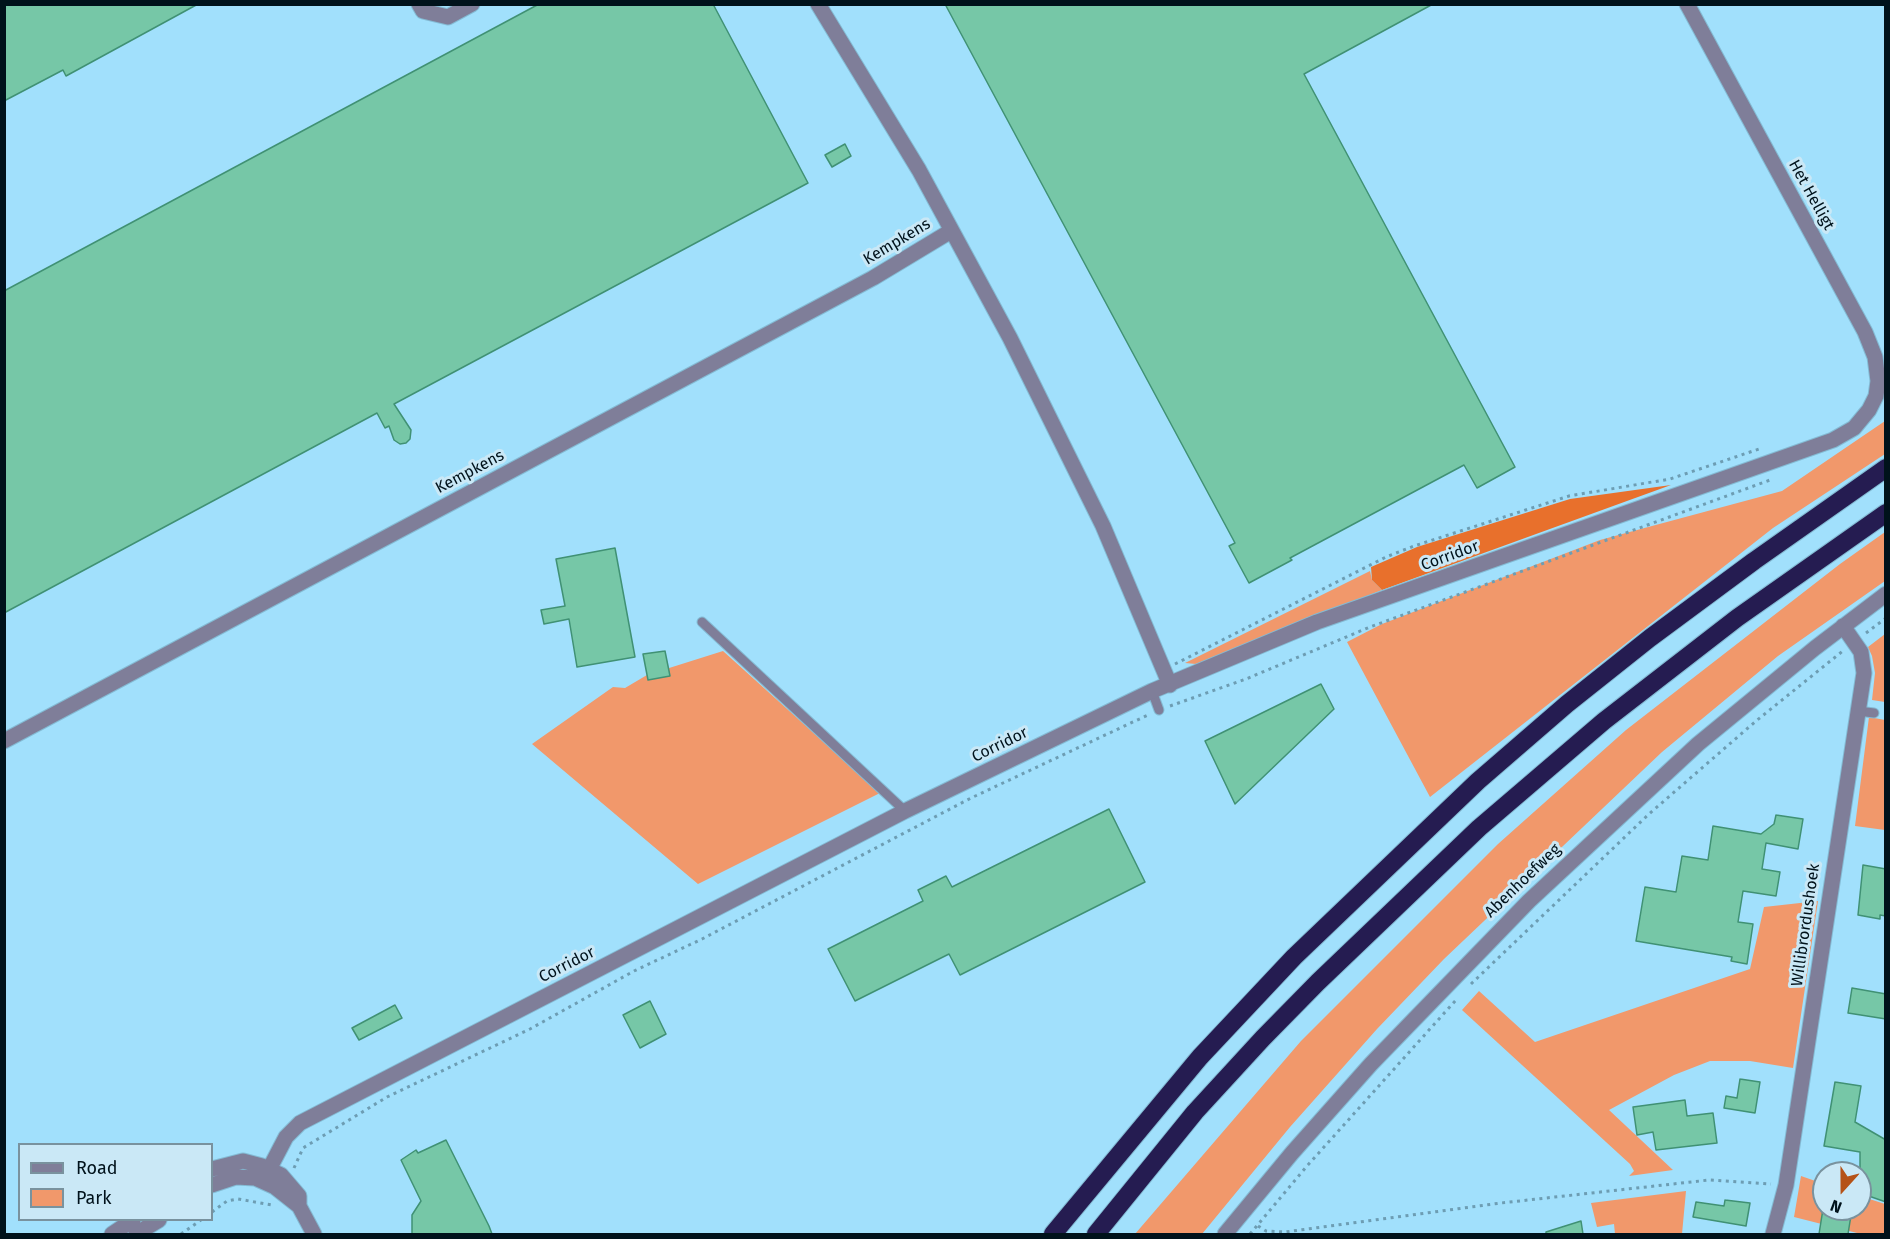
<!DOCTYPE html>
<style>
body{margin:0}
#map{position:relative;width:1890px;height:1239px;overflow:hidden;background:#a1e0fc;font-family:"Fira Sans",sans-serif}
canvas{display:block}
.frame{position:absolute;inset:0;border:6px solid #00121b;pointer-events:none}
.legend{position:absolute;left:18px;top:1143px;width:195px;height:78px;box-sizing:border-box;background:#cae8f6;border:2px solid #79929e;margin:0;padding:8px 10px;list-style:none;font-size:18px;color:#00121b}
.legend li{display:flex;align-items:center;gap:12px;height:30px}
.legend b{width:30px;border:2px solid #79929e}
.north{position:absolute;left:1812px;top:1161px;width:60px;height:60px;box-sizing:border-box;background:#cae8f6;border:2px solid #79929e;border-radius:50%;rotate:201deg;font-size:16px;font-weight:700;line-height:24px;text-align:center;color:#00121b}
.north::after{content:'';display:block;margin:auto;width:21px;height:27px;background:#b55217;clip-path:polygon(50% 0,100% 100%,50% 72%,0 100%)}
</style>
<div id="map">
<canvas width="1890" height="1239"></canvas>
<div class="frame"></div>
<ul class="legend">
<li><b style="height:8px;background:#7f7e99"></b>Road</li>
<li><b style="height:16px;background:#f1986b"></b>Park</li>
</ul>
<div class="north">N</div>
</div>
<script>
const c = document.querySelector('canvas').getContext('2d');
c.lineJoin = 'round';
function fill(path, color) {
  c.fillStyle = color;
  c.fill(path, 'evenodd');
}
function shape(rows) {
  const path = new Path2D();
  for (const r of rows) {
    path.moveTo(r[0], r[1]);
    for (let i = 2; i < r.length; i += 2) path.lineTo(r[i], r[i + 1]);
  }
  return path;
}
function strokePath(path, color, width, dash) {
  c.strokeStyle = color;
  c.lineWidth = width;
  c.lineCap = dash ? 'butt' : 'round';
  c.setLineDash(dash || []);
  c.stroke(path);
}
function drawText(font, color, halo, rows, align = 'center') {
  c.font = font + ' "Fira Sans",sans-serif';
  c.lineWidth = 6;
  c.setLineDash([]);
  c.textBaseline = 'middle';
  c.strokeStyle = halo;
  c.fillStyle = color;
  for (const [text, x, y, turn = 0] of rows) {
    c.save();
    c.translate(x, y);
    c.rotate((+turn || 0) * Math.PI / 180);
    c.textAlign = isNaN(turn) ? turn : align;
    if (halo) c.strokeText(text, 0, 0);
    c.fillText(text, 0, 0);
    c.restore();
  }
}
fill(shape([
 [1885,421,1885,454,1773,528,1430,797,1347,642,1382,624,1600,540,1782,491],
 [1885,532,1885,581,1778,656,1662,752,1444,959,1377,1029,1290,1127,1202,1234,1135,1234,1301,1041,1498,844,1626,730,1840,564],
 [1370,571,1372,580,1382,590,1196,664,1185,663],
 [1885,634,1885,702,1872,700,1875,673,1872,656,1868,647],
 [723,651,880,793,698,884,532,744,613,687,625,688,647,675],
 [1869,717,1885,720,1885,830,1855,826],
 [1818,901,1793,1068,1750,1061,1710,1061,1674,1075,1609,1110,1673,1170,1629,1176,1634,1171,1630,1164,1462,1010,1479,991,1535,1042,1750,969,1764,907],
 [1801,1176,1824,1184,1824,1209,1860,1209,1860,1196,1885,1204,1885,1234,1861,1234,1794,1217],
 [1686,1191,1682,1234,1615,1234,1614,1224,1597,1227,1591,1203]
]), '#f1986b');
fill(shape([
 [1671,485,1382,590,1372,580,1371,567,1417,547,1570,499]
]), '#e8702c');
const building = shape([
 [4,4,198,4,66,76,63,70,4,101,4,4],
 [539,4,713,4,808,183,394,404,411,430,410,439,406,443,400,444,394,440,389,426,385,428,377,413,4,613,4,291,539,4],
 [945,4,1433,4,1304,74,1515,467,1477,488,1464,465,1290,558,1292,560,1249,583,1229,546,1235,543,945,4],
 [845,144,851,156,832,167,825,155,845,144],
 [615,548,635,657,577,667,569,619,544,624,541,610,565,606,556,559,615,548],
 [665,651,670,676,648,680,643,654,665,651],
 [1321,684,1334,709,1235,804,1205,741,1321,684],
 [1109,809,1145,882,960,975,949,954,855,1001,828,949,923,901,918,890,946,876,952,887,1109,809],
 [1776,815,1803,819,1798,849,1766,843,1762,869,1780,872,1776,896,1743,891,1738,922,1753,924,1747,964,1731,961,1732,957,1636,941,1645,887,1676,892,1682,856,1708,860,1713,826,1761,834,1774,824,1776,815],
 [1863,865,1886,869,1886,916,1880,915,1880,919,1858,915,1863,865],
 [1852,988,1886,994,1886,1019,1848,1013,1852,988],
 [650,1001,666,1034,640,1048,623,1015,650,1001],
 [395,1005,402,1018,359,1040,352,1028,395,1005],
 [1740,1079,1760,1082,1755,1113,1724,1108,1726,1096,1737,1098,1740,1079],
 [1835,1082,1861,1086,1855,1122,1886,1140,1886,1202,1860,1193,1860,1152,1824,1146,1835,1082],
 [1685,1100,1687,1116,1713,1113,1717,1143,1656,1150,1653,1132,1637,1135,1633,1107,1685,1100],
 [446,1140,489,1226,492,1234,412,1234,412,1215,421,1201,401,1160,416,1150,418,1153,446,1140],
 [1725,1200,1750,1203,1746,1226,1693,1217,1696,1202,1724,1206,1725,1200],
 [1823,1209,1852,1209,1848,1234,1819,1234,1823,1209],
 [1581,1221,1583,1234,1546,1234,1546,1232,1581,1221]
]);
fill(building, '#76c7a7');
strokePath(building, '#409174', 1.5);
const service = shape([
 [702,622,905,811],
 [1152,691,1159,710],
 [1858,711,1874,713]
]);
const minor = shape([
 [419,4,423,11,448,17,472,4],
 [818,4,919,170,1010,338,1103,526,1170,685],
 [4,741,873,278,951,231],
 [212,1169,243,1161,262,1166,281,1175,299,1196,299,1206,314,1234],
 [263,1181,286,1137,300,1123,905,811,1152,691,1317,622,1833,440,1854,428,1869,410,1876,396,1878,381,1875,357,1865,332,1687,4],
 [212,1185,236,1177,255,1178,275,1187,299,1206],
 [112,1234,133,1220],
 [136,1234,159,1220],
 [1225,1234,1292,1153,1371,1064,1529,901,1698,744,1815,648,1886,594],
 [1773,1234,1786,1185,1864,673,1861,652,1843,626]
]);
const motorway = shape([
 [1053,1234,1200,1057,1294,957,1478,781,1567,704,1650,638,1754,561,1886,468],
 [1096,1234,1195,1112,1263,1038,1318,982,1479,828,1604,721,1737,618,1886,513]
]);
strokePath(service, '#84bbd4', 11);
strokePath(minor, '#84bbd4', 17);
strokePath(motorway, '#84bbd4', 20);
strokePath(shape([
 [1866,633,1886,618],
 [1175,664,1386,557,1414,546,1569,496,1670,479,1762,448],
 [1170,706,1246,679,1370,627,1770,480],
 [1471,984,1649,814,1756,721,1844,650],
 [294,1168,303,1148,387,1097,530,1029,634,971,702,939,971,798,1150,714],
 [212,1212,227,1201,238,1199,272,1205],
 [1258,1226,1266,1231,1285,1232,1501,1203,1709,1180,1771,1184],
 [181,1234,201,1220],
 [1250,1234,1307,1166,1456,1000]
]), '#6d9db3', 3, [3, 4.5]);
strokePath(service, '#7f7e99', 9);
strokePath(minor, '#7f7e99', 15);
strokePath(motorway, '#251c51', 18);
drawText('16px', '#00121b', '#cae8f6', [
 ["Het Helligt",1811,195,61],
 ["Kempkens",897,242,-31],
 ["Kempkens",470,472,-28],
 ["Corridor",1450,556,-20],
 ["Corridor",1000,745,-26],
 ["Abenhoefweg",1523,881,-44],
 ["Willibrordushoek",1806,925,-82],
 ["Corridor",567,965,-27]
]);
</script>
